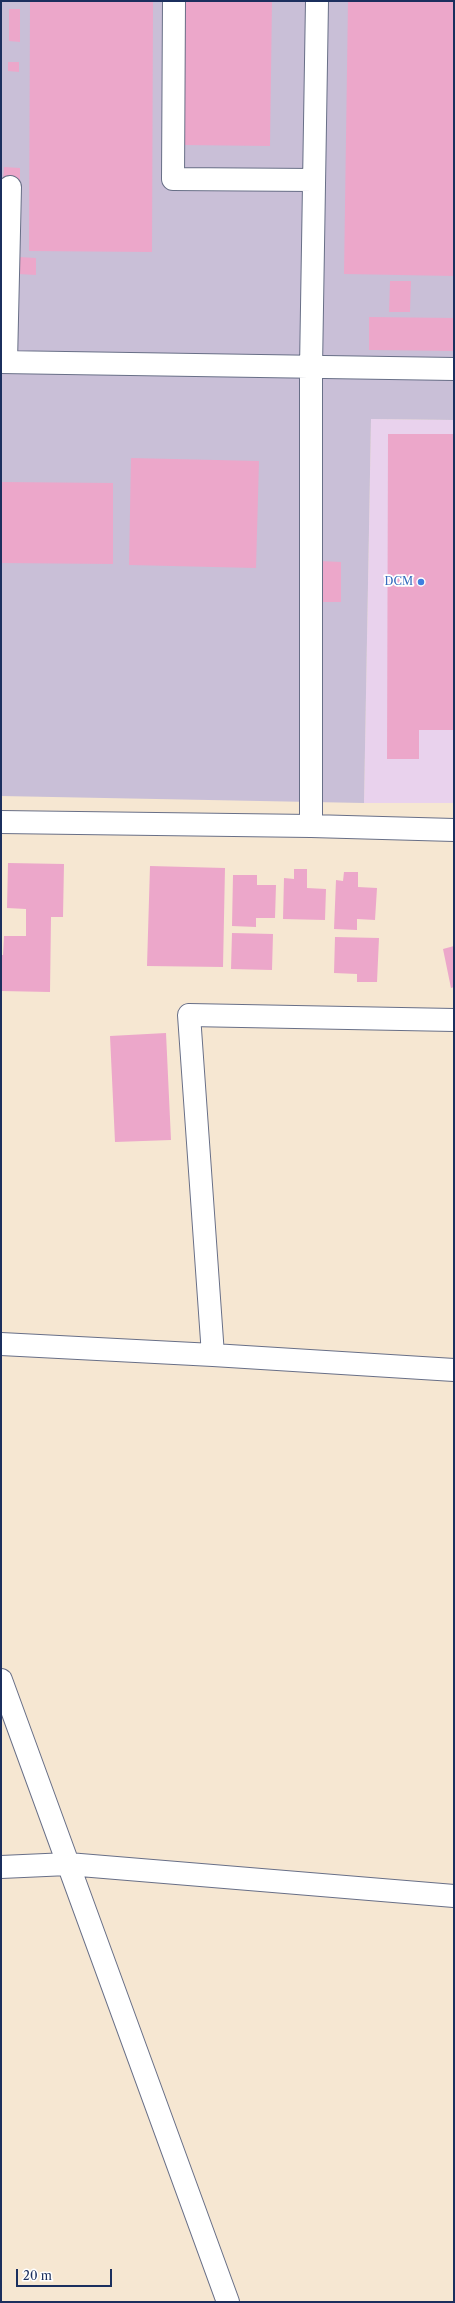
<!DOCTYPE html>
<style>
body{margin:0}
#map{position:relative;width:455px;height:2303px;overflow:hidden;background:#f6e7d2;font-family:"Libre Caslon Text",serif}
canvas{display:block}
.frame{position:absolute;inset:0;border:2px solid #1b2f5e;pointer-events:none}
.scale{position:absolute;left:16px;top:2269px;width:96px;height:18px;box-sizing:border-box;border:2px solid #1b2f5e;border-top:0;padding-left:5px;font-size:12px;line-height:14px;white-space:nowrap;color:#1b2f5e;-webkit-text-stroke:3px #fff;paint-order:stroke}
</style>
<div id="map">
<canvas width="455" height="2303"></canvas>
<div class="frame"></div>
<div class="scale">20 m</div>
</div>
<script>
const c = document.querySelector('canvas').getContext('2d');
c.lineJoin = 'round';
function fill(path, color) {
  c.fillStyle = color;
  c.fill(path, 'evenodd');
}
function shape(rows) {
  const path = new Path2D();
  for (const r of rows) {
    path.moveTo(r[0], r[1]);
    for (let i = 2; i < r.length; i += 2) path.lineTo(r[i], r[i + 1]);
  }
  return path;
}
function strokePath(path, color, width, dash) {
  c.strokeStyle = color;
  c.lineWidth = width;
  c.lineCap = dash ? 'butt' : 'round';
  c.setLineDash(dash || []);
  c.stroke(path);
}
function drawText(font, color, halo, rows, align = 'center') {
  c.font = font + ' "Libre Caslon Text",serif';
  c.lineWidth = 3.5;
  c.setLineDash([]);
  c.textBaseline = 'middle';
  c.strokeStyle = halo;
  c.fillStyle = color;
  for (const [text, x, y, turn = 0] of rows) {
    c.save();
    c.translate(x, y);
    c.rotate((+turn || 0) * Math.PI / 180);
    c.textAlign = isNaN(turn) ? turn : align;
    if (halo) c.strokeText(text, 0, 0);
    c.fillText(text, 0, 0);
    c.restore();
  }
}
fill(shape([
 [371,419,454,420,454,803,364,803]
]), '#e9d2ed');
fill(shape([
 [1,1,454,1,454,420,371,419,364,803,1,796]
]), '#c9bfd7');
fill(shape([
 [30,1,153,1,152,252,29,251],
 [185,1,272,1,270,146,182,145],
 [348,1,454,1,454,276,344,274],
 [9,9,20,9,20,42,9,41],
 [8,62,19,62,19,72,8,71],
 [4,167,20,168,20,183,3,182],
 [19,257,36,258,36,275,18,274],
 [390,281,411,281,410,312,389,312],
 [369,317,454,318,454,351,369,350],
 [388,434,454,434,454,730,419,730,419,759,387,759],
 [131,458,259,461,256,568,129,565],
 [1,482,113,483,113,564,1,563],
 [320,561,341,562,341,602,320,602],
 [8,863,64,864,63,917,51,917,50,992,1,991,1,955,3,955,4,936,26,936,26,909,7,908],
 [150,866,225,868,223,967,147,966],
 [294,869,307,869,307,888,326,889,325,920,283,919,284,878,294,879],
 [344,872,358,872,358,887,377,888,375,920,357,919,357,930,334,929,336,880,343,881],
 [233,875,257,875,257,885,276,885,275,918,256,918,256,927,232,926],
 [232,933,273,934,272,970,231,969],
 [335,937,379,938,377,982,357,982,357,974,334,973],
 [454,946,454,987,451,988,443,949],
 [166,1033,171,1140,115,1142,110,1036]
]), '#eca7ca');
const minor = shape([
 [174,1,173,179,314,180],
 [1,362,454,369],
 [6,362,10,187],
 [1,822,311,826,454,830],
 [311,826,311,368,317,1],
 [1,1344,213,1355,454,1370],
 [213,1355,189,1015,454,1020],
 [1,1680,228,2302],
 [1,1867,68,1864,454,1896]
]);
strokePath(minor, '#686f87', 24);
strokePath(minor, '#fff', 22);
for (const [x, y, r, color] of [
 [421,582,4,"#3f7fe0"]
]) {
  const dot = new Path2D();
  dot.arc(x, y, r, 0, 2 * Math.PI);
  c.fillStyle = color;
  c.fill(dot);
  strokePath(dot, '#fff', 1.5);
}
drawText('11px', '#366cbe', '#fff', [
 ["DCM",413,582]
], 'right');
</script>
